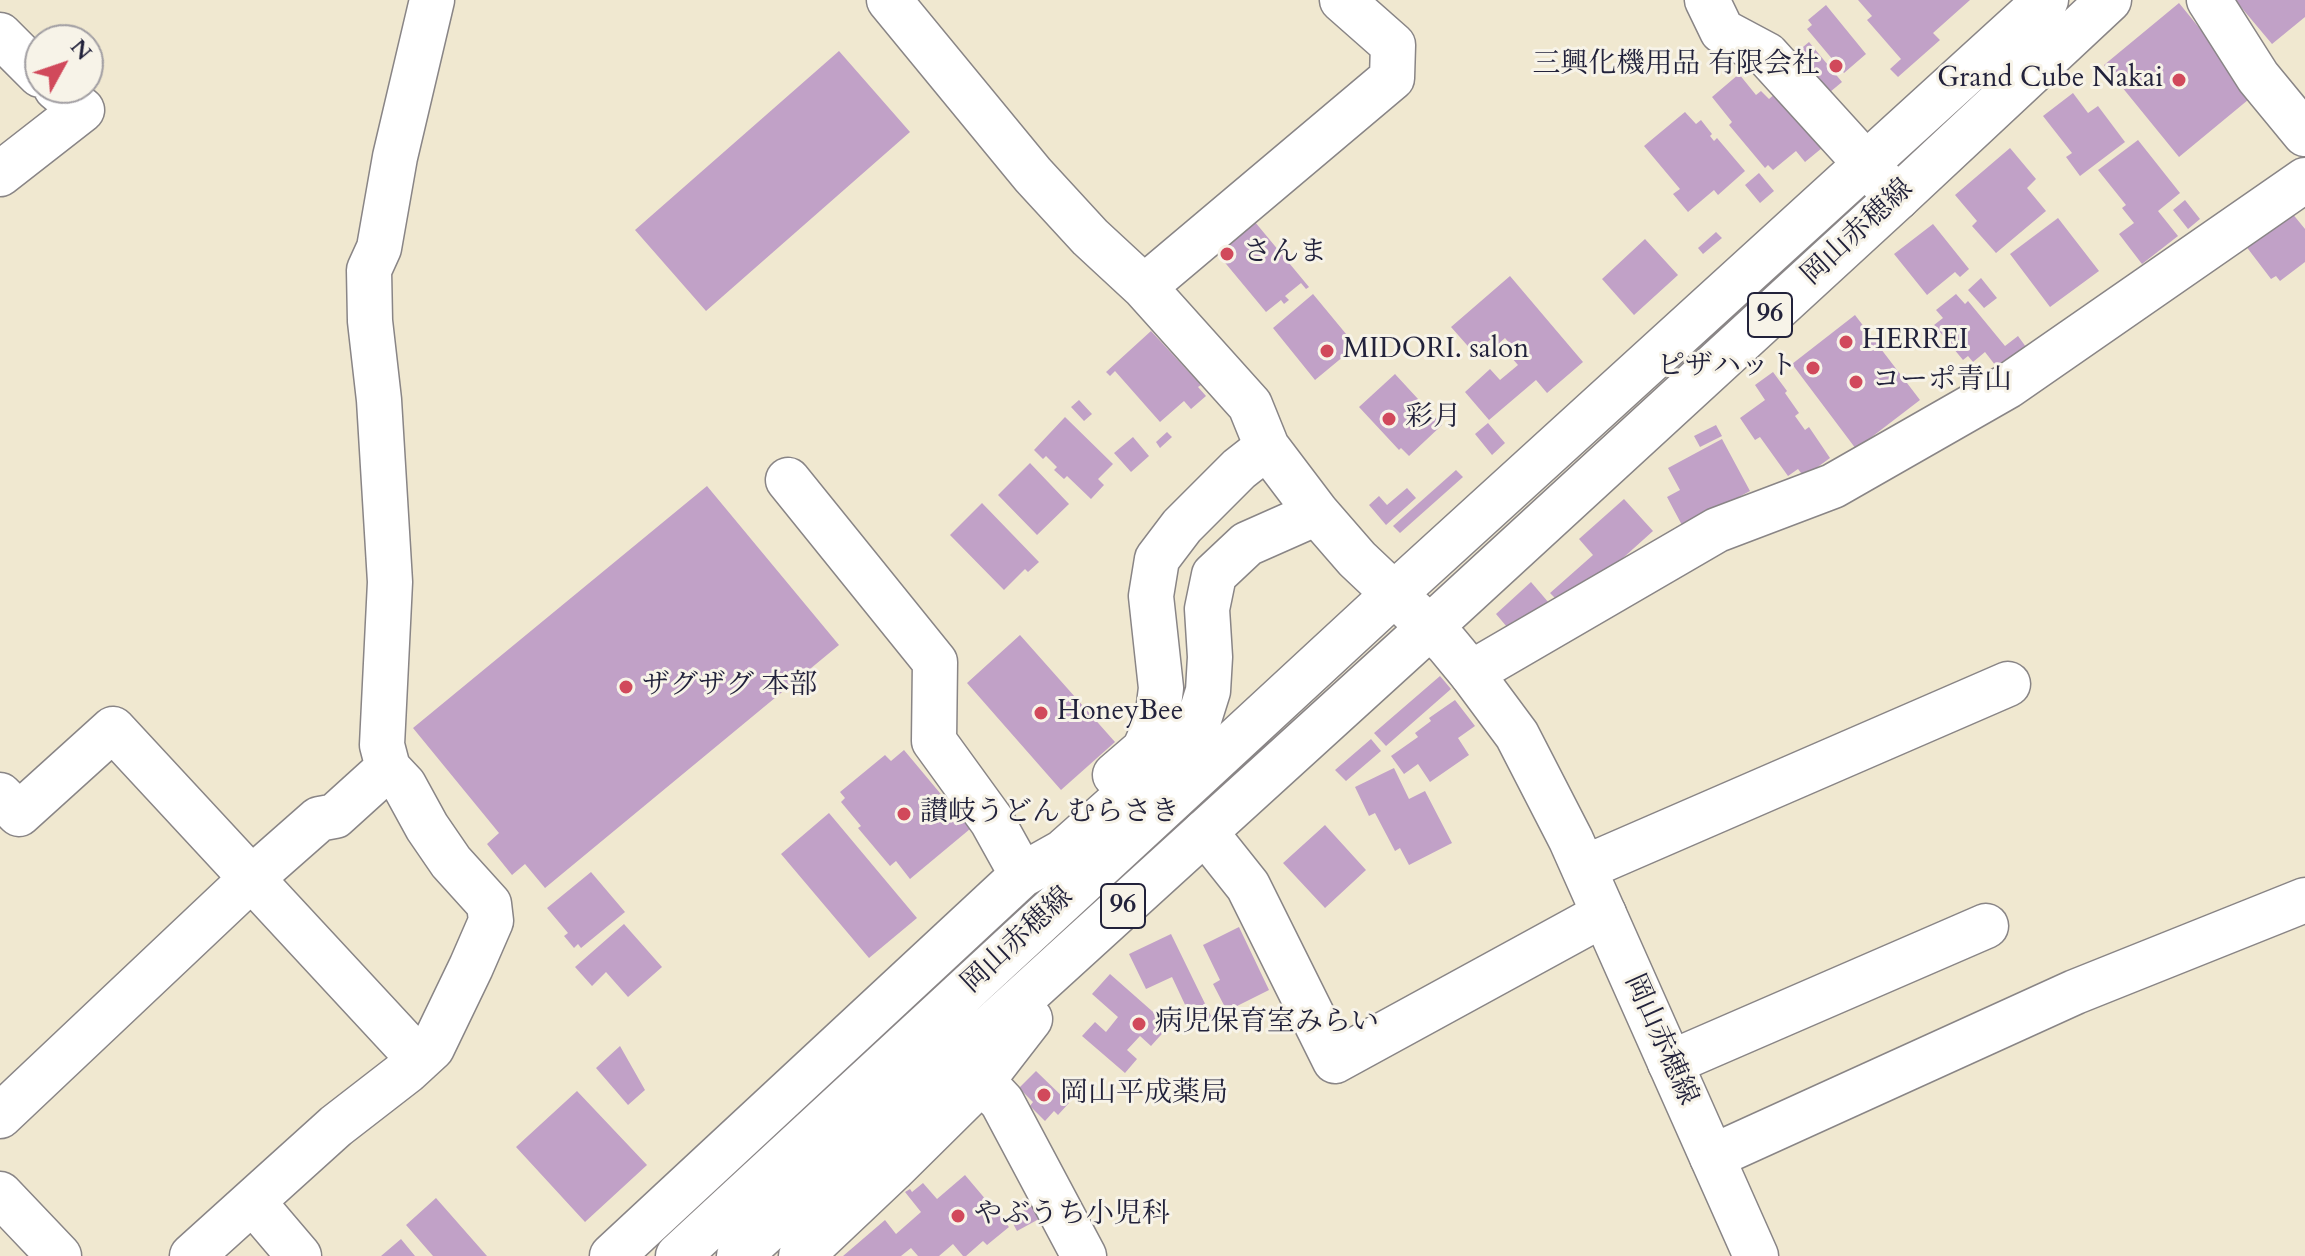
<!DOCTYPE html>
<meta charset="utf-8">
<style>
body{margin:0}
#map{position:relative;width:2305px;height:1256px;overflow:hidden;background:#f0e8d0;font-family:Cardo,serif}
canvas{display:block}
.north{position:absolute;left:24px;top:24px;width:80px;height:80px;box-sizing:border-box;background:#f7f3e8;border:2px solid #a29fa3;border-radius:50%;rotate:50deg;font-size:22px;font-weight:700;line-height:32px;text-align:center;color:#22223b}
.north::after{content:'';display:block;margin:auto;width:28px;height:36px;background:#d1495b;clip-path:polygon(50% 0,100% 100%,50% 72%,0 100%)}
</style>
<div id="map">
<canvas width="2305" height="1256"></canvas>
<div class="north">N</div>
</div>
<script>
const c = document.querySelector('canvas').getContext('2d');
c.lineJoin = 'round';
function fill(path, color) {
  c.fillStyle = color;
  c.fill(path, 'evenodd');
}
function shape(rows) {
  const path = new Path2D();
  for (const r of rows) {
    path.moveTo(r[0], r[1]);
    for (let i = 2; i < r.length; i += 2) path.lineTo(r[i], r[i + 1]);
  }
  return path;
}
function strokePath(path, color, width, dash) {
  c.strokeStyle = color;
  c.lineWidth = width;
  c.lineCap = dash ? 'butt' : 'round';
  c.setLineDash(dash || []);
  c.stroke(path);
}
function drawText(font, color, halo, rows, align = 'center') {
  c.font = font + ' Cardo,"Noto Serif JP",serif';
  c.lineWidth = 6;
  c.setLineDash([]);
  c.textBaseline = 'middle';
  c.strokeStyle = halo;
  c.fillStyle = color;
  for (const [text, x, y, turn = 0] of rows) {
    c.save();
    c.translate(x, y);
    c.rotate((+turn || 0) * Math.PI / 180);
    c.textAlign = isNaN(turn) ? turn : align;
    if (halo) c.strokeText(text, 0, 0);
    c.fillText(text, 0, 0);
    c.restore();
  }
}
fill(shape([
 [1858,0,1970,0,1933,33,1940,40,1898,77,1890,69,1901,59,1867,20,1872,16],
 [2235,0,2305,0,2305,17,2272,44],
 [2179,3,2254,95,2179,157,2104,65],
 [1826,5,1866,54,1844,73,1807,29,1812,25,1808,20],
 [1809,42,1842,82,1824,97,1791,57],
 [839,51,910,132,706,311,635,230],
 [1739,74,1756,95,1761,91,1769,99,1776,93,1822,148,1805,162,1796,151,1773,170,1768,165,1765,168,1729,125,1732,122,1712,97],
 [2073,93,2088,113,2098,106,2125,142,2080,176,2066,157,2072,153,2043,116],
 [1685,112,1696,124,1701,120,1712,134,1710,136,1714,141,1717,138,1745,171,1718,195,1714,190,1688,212,1673,194,1680,189,1644,146],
 [2138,140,2180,193,2158,211,2178,236,2142,264,2119,234,2134,223,2122,208,2126,205,2098,170],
 [2010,148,2036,179,2027,188,2046,211,1996,253,1972,226,1977,221,1955,195],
 [1759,173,1774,191,1760,203,1745,185],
 [2185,200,2200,219,2188,229,2173,210],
 [2287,207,2305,229,2305,262,2280,281,2276,276,2271,279,2242,241],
 [1250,216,1309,287,1306,289,1301,283,1285,296,1289,300,1284,304,1281,300,1266,312,1217,253],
 [2058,218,2099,271,2050,307,2010,254],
 [1933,224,1969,269,1960,277,1955,272,1927,295,1894,254],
 [1716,232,1722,238,1703,254,1698,248],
 [1645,239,1678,275,1634,315,1602,279],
 [1510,276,1583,362,1547,393,1536,380,1489,420,1465,392,1490,369,1500,380,1518,365,1511,357,1517,352,1505,338,1497,345,1491,339,1474,353,1451,327],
 [1981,278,1997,298,1984,308,1968,290],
 [1313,294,1356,346,1315,380,1273,328],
 [1956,294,1965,304,1968,301,2005,346,2018,336,2026,347,1999,370,1985,352,1973,362,1968,356,1963,360,1934,325,1943,318,1936,310],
 [1855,315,1920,400,1856,449,1792,364],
 [1151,331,1201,385,1198,387,1206,396,1191,409,1184,401,1160,422,1115,371,1110,376,1106,372],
 [1773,372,1787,391,1785,393,1799,413,1795,416,1805,430,1809,427,1830,458,1804,477,1798,469,1788,476,1760,437,1755,440,1740,418,1765,400,1755,385],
 [1395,374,1442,425,1409,456,1401,448,1399,450,1359,407],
 [1079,400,1092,414,1084,421,1071,407],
 [1065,417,1113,464,1098,479,1104,485,1091,499,1067,476,1064,479,1054,470,1057,467,1046,456,1043,459,1034,450],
 [1488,423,1505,443,1492,455,1475,434],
 [1716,425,1722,436,1700,447,1694,436],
 [1167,432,1172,437,1160,448,1156,442],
 [1133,437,1149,456,1131,472,1114,453],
 [1722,439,1750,491,1683,527,1667,497,1680,490,1668,468],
 [1030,463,1069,504,1037,535,998,495],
 [1456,470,1463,477,1400,533,1393,526],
 [707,486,839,645,545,888,525,864,512,875,487,844,499,833,413,728],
 [1407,488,1416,498,1386,525,1369,505,1379,496,1387,505],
 [1624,499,1653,531,1584,593,1561,604,1550,593,1593,555,1579,539],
 [982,503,1039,562,1028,572,1025,569,1004,590,950,535],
 [1531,582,1549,603,1517,625,1514,621,1507,627,1496,614],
 [1020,635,1115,742,1061,790,967,683],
 [1440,676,1451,689,1386,746,1374,733],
 [1455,700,1475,726,1458,738,1469,755,1430,782,1418,764,1404,774,1391,756,1418,737,1415,733,1431,721,1429,718],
 [1371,739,1381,751,1346,781,1335,770],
 [904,750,970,829,910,879,896,861,890,866,858,828,861,826,841,802,845,798,840,792,885,755,891,761],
 [1394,768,1409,799,1425,791,1452,843,1409,865,1400,848,1395,851,1375,813,1369,816,1355,787],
 [829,813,917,918,869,958,781,854],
 [1325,825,1366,870,1325,908,1283,863],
 [591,872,625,912,581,948,578,944,574,948,564,936,568,933,547,908],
 [624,924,662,967,628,997,606,972,592,986,575,967],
 [1239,927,1269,990,1227,1011,1213,984,1220,980,1203,945],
 [1171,934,1213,1020,1196,1028,1172,977,1146,989,1129,954],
 [1110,974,1169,1026,1151,1046,1140,1036,1127,1050,1137,1059,1125,1073,1082,1036,1095,1022,1106,1032,1118,1017,1092,994],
 [620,1046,645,1090,628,1105,596,1068],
 [1036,1071,1069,1103,1058,1115,1054,1111,1045,1121,1030,1106,1033,1102,1019,1088],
 [577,1091,647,1165,585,1222,516,1147],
 [965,1175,1009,1227,987,1245,983,1241,966,1256,963,1256,953,1244,939,1256,918,1256,911,1248,901,1256,843,1256,885,1220,896,1234,921,1212,905,1192,910,1189,912,1192,923,1183,937,1199],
 [436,1198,487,1256,433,1256,406,1225],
 [1032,1206,1039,1219,1017,1231,1010,1218],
 [401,1239,415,1256,381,1256]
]), '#c1a1c7');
const minor = shape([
 [889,0,1033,175,1090,237,1144,287,1250,405,1267,447,1317,513,1357,559,1394,594],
 [1707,0,1722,31,1767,55,1897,198],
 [2209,0,2258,77,2305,134],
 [0,35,40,75],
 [0,174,82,110,56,88],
 [1144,287,1392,78,1393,45,1342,0],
 [788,480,935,662,934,741,992,821,1022,875],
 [1471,673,1717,530,1833,486,2008,386,2305,180],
 [1115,775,1144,750,1157,721,1161,688,1151,596,1157,559,1182,526,1239,469,1267,447],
 [0,795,19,814,113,729,419,1059],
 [1205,832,1248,886,1335,1061,1604,914],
 [1584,868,2008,684],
 [959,1056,1002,1102,1084,1256],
 [1670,1063,1986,926],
 [0,1116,252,878,319,819,335,816,388,768,382,745,390,582,379,400,370,321,369,270,379,248,395,157,432,0],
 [1712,1157,2075,992,2305,900],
 [0,1194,59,1256],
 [253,1202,299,1256],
 [192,1256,336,1126,407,1071,432,1048,471,967,491,921,489,904,451,862,427,827,404,785,388,768],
 [612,1256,1022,875,1063,852,1174,753,1197,726,1208,691,1210,657,1207,609,1214,575,1247,544,1317,513]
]);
const major = shape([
 [1410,609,1447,644,1471,673,1517,735,1571,840,1756,1256],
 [678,1256,1394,594,2046,0],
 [739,1256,1430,627,1897,198,2109,0],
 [801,1256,892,1170,982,1081,1030,1019]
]);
strokePath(minor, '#898586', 47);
strokePath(major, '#898586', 47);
strokePath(minor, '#fff', 44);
strokePath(major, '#fff', 44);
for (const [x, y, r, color] of [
 [1836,66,8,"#d1495b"],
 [2179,80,8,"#d1495b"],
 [1227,254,8,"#d1495b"],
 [1846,342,8,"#d1495b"],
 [1327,351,8,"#d1495b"],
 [1813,368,8,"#d1495b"],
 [1856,382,8,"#d1495b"],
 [1389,419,8,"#d1495b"],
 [626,687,8,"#d1495b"],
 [1041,713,8,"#d1495b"],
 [904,814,8,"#d1495b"],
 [1139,1024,8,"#d1495b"],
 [1044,1095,8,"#d1495b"],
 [958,1216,8,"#d1495b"]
]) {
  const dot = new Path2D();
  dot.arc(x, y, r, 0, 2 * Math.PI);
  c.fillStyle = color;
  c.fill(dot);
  strokePath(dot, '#f7f3e8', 3);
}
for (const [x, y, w] of [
 [1770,315,44],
 [1123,906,44]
]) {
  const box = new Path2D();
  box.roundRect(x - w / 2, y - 22, w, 44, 6);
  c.fillStyle = '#f7f3e8';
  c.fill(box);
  strokePath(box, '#22223b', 2);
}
drawText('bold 26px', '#22223b', null, [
 ["96",1770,315],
 ["96",1123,906]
]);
drawText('28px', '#22223b', '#f7f3e8', [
 ["三興化機用品 有限会社",1820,66,"right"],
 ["Grand Cube Nakai",2163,80,"right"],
 ["さんま",1243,254],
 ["HERREI",1862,342],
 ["MIDORI. salon",1343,351],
 ["ピザハット",1797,368,"right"],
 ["コーポ青山",1872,382],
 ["彩月",1405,419],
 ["ザグザグ 本部",642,687],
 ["HoneyBee",1057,713],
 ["讃岐うどん むらさき",920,814],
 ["病児保育室みらい",1155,1024],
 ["岡山平成薬局",1060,1095],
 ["やぶうち小児科",974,1216]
], 'left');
drawText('28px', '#22223b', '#f7f3e8', [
 ["岡山赤穂線",1858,233,-43],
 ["岡山赤穂線",1018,941,-43],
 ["岡山赤穂線",1660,1040,66]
]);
</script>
